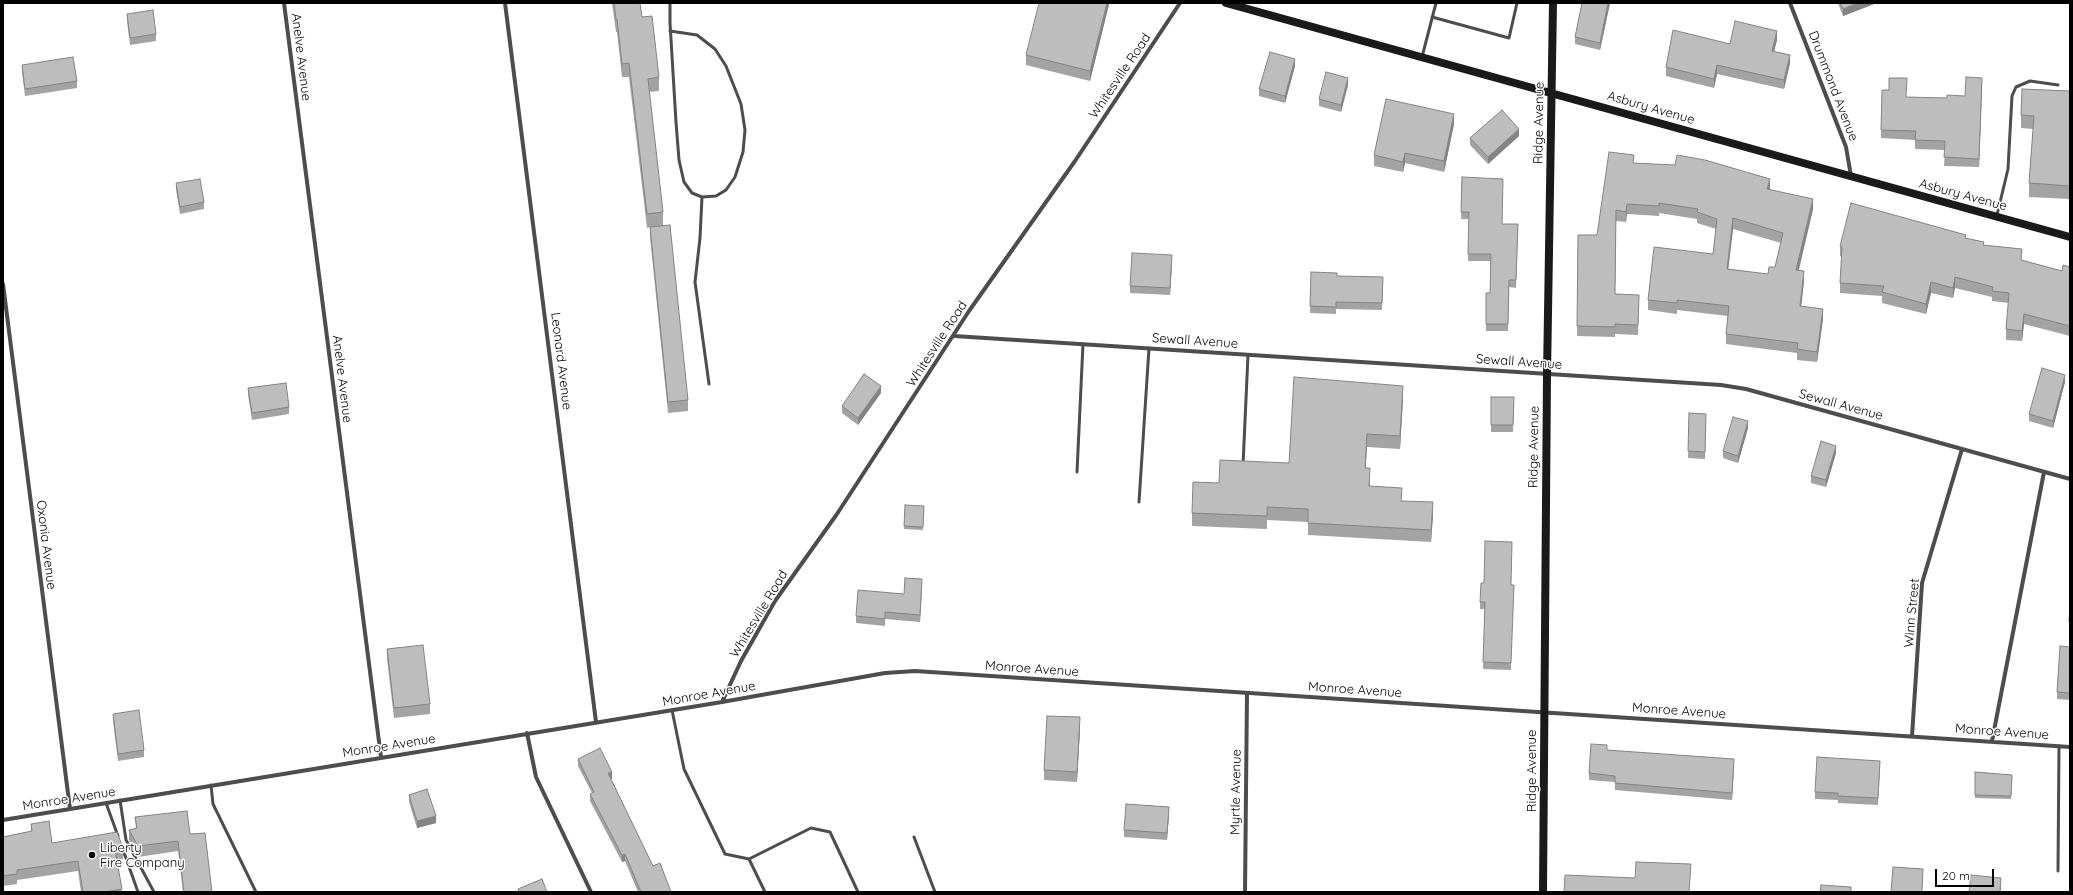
<!DOCTYPE html>
<style>
body{margin:0}
#map{position:relative;width:2073px;height:895px;overflow:hidden;background:#fff;font-family:Quicksand,sans-serif}
canvas{display:block}
.frame{position:absolute;inset:0;border:4px solid #000;pointer-events:none}
.scale{position:absolute;left:1935px;top:869px;width:59px;height:18px;box-sizing:border-box;border:2px solid #000;border-top:0;padding-left:5px;font-size:12px;line-height:14px;white-space:nowrap;color:#000;-webkit-text-stroke:3px #fff;paint-order:stroke}
</style>
<div id="map">
<canvas width="2073" height="895"></canvas>
<div class="frame"></div>
<div class="scale">20 m</div>
</div>
<script>
const c = document.querySelector('canvas').getContext('2d');
c.lineJoin = 'round';
function shape(rows) {
  const path = new Path2D();
  for (const r of rows) {
    path.moveTo(r[0], r[1]);
    for (let i = 2; i < r.length; i += 2) path.lineTo(r[i], r[i + 1]);
  }
  return path;
}
function strokePath(path, color, width, dash) {
  c.strokeStyle = color;
  c.lineWidth = width;
  c.lineCap = dash ? 'butt' : 'round';
  c.setLineDash(dash || []);
  c.stroke(path);
}
function fill(path, color) {
  c.fillStyle = color;
  c.fill(path, 'evenodd');
}
function drawText(font, color, halo, rows, align = 'center') {
  c.font = font + ' Quicksand,sans-serif';
  c.lineWidth = 3;
  c.setLineDash([]);
  c.textBaseline = 'middle';
  c.strokeStyle = halo;
  c.fillStyle = color;
  for (const [text, x, y, turn = 0] of rows) {
    c.save();
    c.translate(x, y);
    c.rotate((+turn || 0) * Math.PI / 180);
    c.textAlign = isNaN(turn) ? turn : align;
    if (halo) c.strokeText(text, 0, 0);
    c.fillText(text, 0, 0);
    c.restore();
  }
}
strokePath(shape([
 [670,3,670,23,676,122,679,160,684,182,692,193,702,197,716,196,726,190,735,177,743,152,745,130,741,104,726,66,715,49,697,35,670,31],
 [1432,17,1509,38,1517,3],
 [1422,57,1436,3],
 [702,197,700,238,695,282,709,384],
 [1997,215,2008,169,2012,96,2016,87,2030,81,2058,85],
 [1243,465,1248,355],
 [1077,472,1083,344],
 [1139,502,1149,348],
 [672,710,684,769,725,854,749,859,811,828,830,832,858,892],
 [211,785,213,804,256,892],
 [120,800,126,840,154,892],
 [106,803,118,836],
 [914,837,935,892],
 [122,847,138,892],
 [749,859,765,892],
 [2058,871,2059,746]
]), '#4d4d4d', 3);
strokePath(shape([
 [284,3,381,757],
 [505,3,596,722],
 [1790,3,1846,147,1851,176],
 [3,284,70,809],
 [954,336,1721,385,1746,389,2070,479],
 [722,702,741,661,775,601,837,514,969,311,1075,161,1180,3],
 [527,733,536,777,591,892],
 [1912,736,1922,583,1962,449],
 [1992,741,2044,472],
 [3,820,722,702,885,673,915,671,2070,747],
 [1245,892,1247,693]
]), '#4d4d4d', 4);
strokePath(shape([
 [1226,3,2070,237],
 [1543,892,1547,374,1553,3]
]), '#1a1a1a', 8);
fill(shape([
 [612,3,640,3,642,17,659,77,659,91,649,92,663,212,663,225,688,400,688,411,668,413,650,237,650,227,647,228,629,77,622,77,617,32,616,32],
 [1109,3,1090,81,1026,65,1026,55],
 [1610,3,1600,50,1575,44,1575,37],
 [1838,3,1874,3,1874,4,1843,16],
 [127,14,156,34,156,41,130,45,127,21],
 [1777,40,1774,51,1790,63,1784,89,1717,74,1714,88,1666,76,1666,67,1730,44],
 [22,65,77,81,77,88,25,96,22,72],
 [1295,66,1285,103,1259,96,1259,89],
 [1348,85,1341,112,1319,106,1319,99],
 [1982,86,1979,167,1944,166,1945,150,1915,149,1915,140,1881,138,1881,130,1907,97,1947,98,1965,96],
 [2070,91,2070,199,2029,197,2029,183,2033,129,2021,128,2021,115],
 [1454,124,1444,172,1405,163,1403,172,1374,166,1374,155],
 [1519,136,1488,164,1470,145,1470,138],
 [1634,163,1770,189,1813,209,1799,270,1804,281,1801,306,1823,319,1817,362,1797,360,1797,353,1726,344,1726,334,1728,316,1677,310,1677,314,1648,310,1648,300,1713,254,1716,229,1697,223,1697,219,1659,213,1659,216,1627,214,1626,222,1616,221,1615,294,1639,295,1638,335,1615,334,1615,337,1577,336,1578,235,1597,235],
 [1733,229,1781,243,1775,267,1768,274,1728,269],
 [1462,177,1502,224,1518,224,1516,288,1509,287,1508,331,1486,331,1486,293,1490,293,1491,261,1468,261,1469,219,1461,219],
 [176,183,204,202,204,209,180,214,176,190],
 [1966,238,2022,260,2062,271,2070,267,2070,336,2024,324,2022,341,2006,340,2006,329,2009,303,1992,301,1992,297,1955,288,1953,298,1931,293,1926,314,1882,303,1882,296,1840,293,1840,283,1842,257,1840,256,1840,246],
 [1172,262,1170,295,1130,293,1130,286],
 [1311,272,1337,276,1383,277,1382,310,1336,309,1336,314,1310,313],
 [2065,382,2053,428,2029,421,2029,414],
 [248,388,289,407,289,414,252,420,248,395],
 [881,393,858,425,842,413,842,406],
 [1491,397,1514,397,1513,432,1491,432],
 [1403,398,1400,449,1367,447,1365,468,1370,480,1370,486,1433,515,1431,542,1308,535,1308,522,1267,520,1267,529,1192,526,1192,513,1219,483,1289,463],
 [1689,413,1706,414,1705,459,1688,458],
 [1748,428,1738,463,1723,458,1723,451],
 [1836,453,1826,487,1811,483,1811,476],
 [905,505,924,506,923,530,904,529],
 [1511,585,1511,670,1483,669,1485,609,1480,609,1480,602],
 [922,586,920,622,885,619,885,626,856,623,856,616],
 [2070,647,2070,700,2057,699,2057,692],
 [387,649,430,704,430,714,394,718,387,659],
 [113,714,144,750,144,757,118,761,113,721],
 [1080,728,1077,782,1044,780,1044,770],
 [1607,750,1734,766,1732,800,1615,790,1615,782,1589,780,1589,773],
 [578,759,612,779,611,779,653,866,669,888,671,892,638,892,625,861,622,862,590,801,590,794,592,793,578,766],
 [1880,768,1878,805,1838,803,1838,800,1815,799,1815,792],
 [1975,772,2012,775,2011,799,1975,798],
 [409,795,436,823,417,828,409,802],
 [1169,814,1167,840,1124,837,1124,830],
 [135,817,190,834,212,892,183,892,178,851,138,857,129,840,129,830,136,829],
 [31,824,52,843,123,848,123,859,117,860,122,892,81,892,78,871,17,880,17,884,3,886,3,837,31,831]
]), '#a3a3a3');
fill(shape([
 [1107,3,1109,3,1109,5,1090,81,1090,71],
 [1608,3,1610,3,1600,50,1600,43],
 [1858,3,1874,3,1874,4,1843,16,1843,9],
 [1777,31,1777,40,1772,60,1772,51],
 [1790,55,1790,63,1784,89,1784,80],
 [1295,59,1295,66,1285,103,1285,96],
 [1717,65,1717,74,1714,88,1714,79],
 [1348,78,1348,85,1341,112,1341,105],
 [1982,78,1982,86,1979,167,1979,159],
 [1454,114,1454,124,1444,172,1444,161],
 [1519,129,1519,136,1488,164,1488,157],
 [1405,153,1405,163,1403,172,1403,162],
 [1770,179,1770,190,1767,189],
 [1813,199,1813,209,1796,280,1796,270],
 [1627,204,1627,214,1626,222,1626,212],
 [1733,218,1733,229,1727,280,1727,269],
 [1172,255,1172,262,1170,295,1170,288],
 [1804,271,1804,281,1800,317,1800,306],
 [1955,277,1955,288,1953,298,1953,288],
 [1931,282,1931,293,1926,314,1926,304],
 [1823,309,1823,319,1817,362,1817,352],
 [2024,314,2024,324,2022,341,2022,331],
 [2065,375,2065,382,2053,428,2053,421],
 [881,386,881,393,858,425,858,418],
 [1403,386,1403,398,1400,449,1400,436],
 [1748,421,1748,428,1738,463,1738,456],
 [1367,434,1367,447,1365,480,1365,468],
 [1836,446,1836,453,1826,487,1826,480],
 [1433,502,1433,515,1431,542,1431,530],
 [922,579,922,586,920,622,920,615],
 [1080,717,1080,728,1077,782,1077,772],
 [1734,759,1734,766,1732,800,1732,793],
 [612,772,612,779,608,780,608,773],
 [1169,807,1169,814,1167,840,1167,833],
 [436,816,436,823,417,828,417,821],
 [625,854,625,861,622,862,622,855],
 [2001,878,2001,892,2000,892]
]), '#848484');
const building = shape([
 [614,3,640,3,642,17,652,16,659,77,648,79,663,212,647,214,629,63,622,64,617,19,616,19,614,3],
 [1039,3,1107,3,1090,71,1026,55,1039,3],
 [1582,3,1608,3,1600,43,1575,37,1582,3],
 [1840,3,1858,3,1843,9,1840,3],
 [153,10,156,34,130,38,127,14,153,10],
 [1735,21,1777,31,1772,51,1790,55,1784,80,1717,65,1714,79,1666,67,1673,30,1730,44,1735,21],
 [1270,52,1295,59,1285,96,1259,89,1270,52],
 [73,57,77,81,25,89,22,65,73,57],
 [1326,72,1348,78,1341,105,1319,99,1326,72],
 [1966,77,1982,78,1979,159,1944,157,1945,141,1915,140,1916,131,1881,130,1882,90,1889,90,1889,78,1907,78,1906,97,1947,98,1947,95,1965,96,1966,77],
 [2022,89,2070,91,2070,186,2029,183,2034,116,2021,115,2022,89],
 [1386,99,1454,114,1444,161,1405,153,1403,162,1374,155,1386,99],
 [1502,110,1519,129,1488,157,1470,138,1502,110],
 [1609,152,1634,155,1633,163,1675,165,1677,155,1705,160,1770,179,1767,189,1813,199,1796,270,1804,271,1800,306,1823,309,1817,352,1797,349,1798,343,1726,334,1729,306,1677,300,1677,303,1648,300,1654,247,1713,254,1717,219,1697,212,1698,209,1659,203,1659,206,1627,204,1626,212,1616,210,1615,294,1639,295,1638,325,1615,324,1615,327,1577,326,1578,235,1597,235,1609,152],
 [1733,218,1783,233,1775,267,1769,267,1768,274,1727,269,1733,218],
 [1462,177,1503,179,1502,224,1518,224,1516,280,1509,280,1508,324,1486,324,1486,293,1490,293,1491,254,1468,254,1469,212,1461,212,1462,177],
 [200,179,204,202,180,207,176,183,200,179],
 [1851,203,1966,235,1965,238,1984,242,1983,245,2022,249,2021,260,2062,271,2063,265,2070,267,2070,326,2024,314,2022,331,2006,329,2009,293,1992,291,1993,287,1955,277,1953,288,1931,282,1926,304,1882,292,1884,286,1840,283,1842,247,1840,246,1851,203],
 [670,225,688,400,668,402,650,227,670,225],
 [1132,253,1172,255,1170,288,1130,286,1132,253],
 [1311,272,1337,273,1337,276,1383,277,1382,303,1336,302,1336,307,1310,306,1311,272],
 [2042,368,2065,375,2053,421,2029,414,2042,368],
 [864,374,881,386,858,418,842,406,864,374],
 [1294,377,1403,386,1400,436,1367,434,1365,468,1370,468,1369,486,1402,488,1401,501,1433,502,1431,530,1308,523,1308,509,1267,507,1267,516,1192,513,1193,482,1219,483,1220,460,1289,463,1294,377],
 [286,383,289,407,252,413,248,388,286,383],
 [1491,397,1514,397,1513,425,1491,425,1491,397],
 [1689,413,1706,414,1705,452,1688,451,1689,413],
 [1733,417,1748,421,1738,456,1723,451,1733,417],
 [1821,441,1836,446,1826,480,1811,476,1821,441],
 [905,505,924,506,923,527,904,526,905,505],
 [1485,541,1512,542,1511,585,1514,585,1511,663,1483,662,1485,602,1480,602,1481,583,1484,583,1485,541],
 [905,578,922,579,920,615,885,612,885,619,856,616,858,590,904,594,905,578],
 [2070,602,2070,623,2069,622,2070,602],
 [423,645,430,704,394,708,387,649,423,645],
 [2060,646,2070,647,2070,693,2057,692,2060,646],
 [139,710,144,750,118,754,113,714,139,710],
 [1047,716,1080,717,1077,772,1044,770,1047,716],
 [1591,744,1607,745,1607,750,1734,759,1732,793,1615,783,1615,776,1589,773,1591,744],
 [600,748,612,772,608,773,653,866,660,863,671,892,641,892,625,854,622,855,590,794,594,792,578,759,600,748],
 [1817,757,1880,761,1878,798,1838,796,1838,793,1815,792,1817,757],
 [1975,772,2012,775,2011,796,1975,795,1975,772],
 [427,789,436,816,417,821,409,795,427,789],
 [1126,804,1169,807,1167,833,1124,830,1126,804],
 [187,811,190,834,205,833,212,892,184,892,178,841,138,846,129,830,137,828,135,817,187,811],
 [49,821,52,843,117,832,123,848,115,850,122,889,104,892,83,892,78,861,17,870,17,874,3,876,3,837,32,831,31,824,49,821],
 [1636,862,1691,864,1689,892,1564,892,1565,875,1635,878,1636,862],
 [1893,867,1923,869,1922,892,1891,892,1893,867],
 [1971,875,2001,878,2000,892,1969,892,1971,875],
 [542,879,547,892,519,892,518,889,542,879],
 [1821,885,1851,887,1851,892,1820,892,1821,885]
]);
fill(building, '#bdbdbd');
strokePath(building, '#848484', 1);
for (const [x, y, r, color] of [
 [92,855,4,"#000"]
]) {
  const dot = new Path2D();
  dot.arc(x, y, r, 0, 2 * Math.PI);
  c.fillStyle = color;
  c.fill(dot);
  strokePath(dot, '#fff', 1.5);
}
drawText('13px', '#000', '#fff', [
 ["Anelve Avenue",301,57,83],
 ["Whitesville Road",1120,76,-56],
 ["Drummond Avenue",1833,86,69],
 ["Asbury Avenue",1651,108,16],
 ["Ridge Avenue",1539,123,-89],
 ["Asbury Avenue",1963,195,15],
 ["Sewall Avenue",1195,341,4],
 ["Whitesville Road",937,344,-57],
 ["Leonard Avenue",561,361,83],
 ["Sewall Avenue",1519,362,4],
 ["Anelve Avenue",342,379,83],
 ["Sewall Avenue",1841,405,15],
 ["Ridge Avenue",1534,447,-89],
 ["Oxonia Avenue",46,545,83],
 ["Winn Street",1912,613,-85],
 ["Whitesville Road",759,614,-59],
 ["Monroe Avenue",1032,669,4],
 ["Monroe Avenue",1355,690,4],
 ["Monroe Avenue",709,694,-10],
 ["Monroe Avenue",1679,711,4],
 ["Monroe Avenue",2002,732,4],
 ["Monroe Avenue",389,746,-9],
 ["Ridge Avenue",1532,771,-90],
 ["Myrtle Avenue",1236,792,-89],
 ["Monroe Avenue",69,799,-9]
]);
drawText('13px', '#000', '#fff', [
 ["Liberty",100,848],
 ["Fire Company",100,863]
], 'left');
</script>
